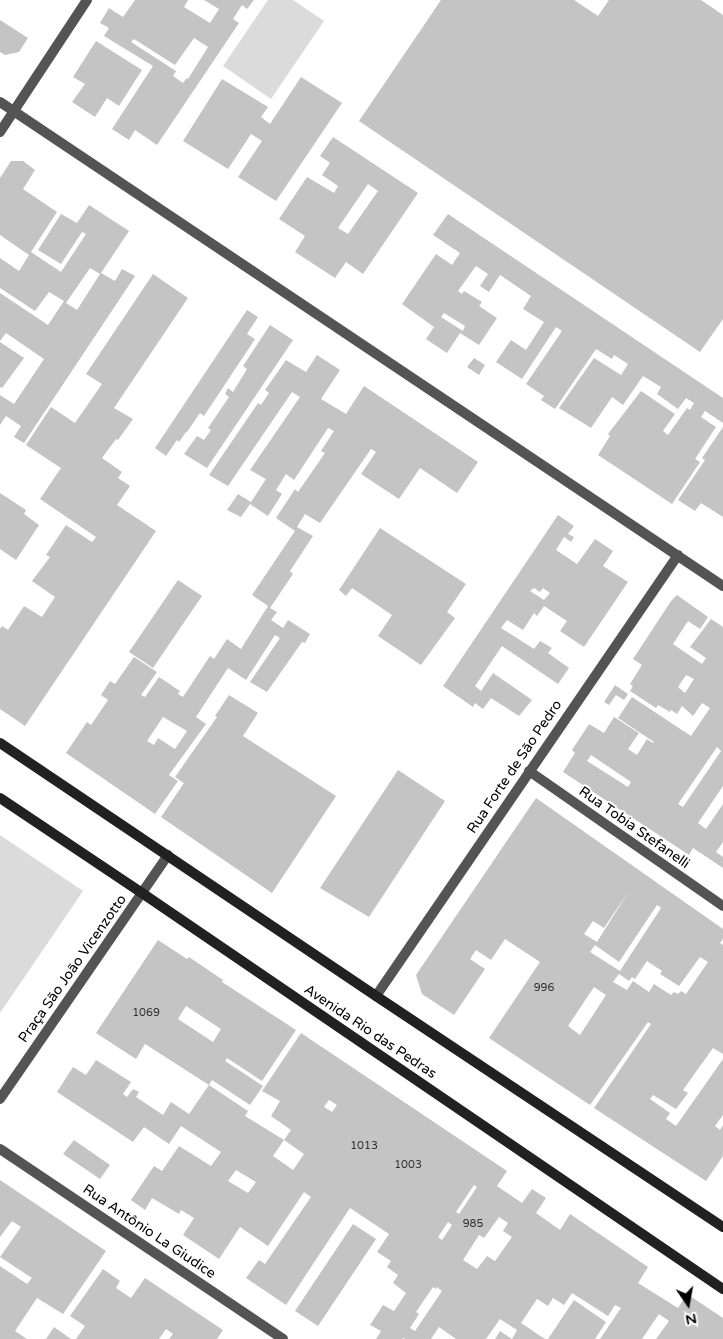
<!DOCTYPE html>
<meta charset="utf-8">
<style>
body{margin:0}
#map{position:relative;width:723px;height:1339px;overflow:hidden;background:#fff;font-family:"Varela Round",sans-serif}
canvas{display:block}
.north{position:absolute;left:663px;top:1279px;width:50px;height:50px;-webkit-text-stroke:4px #fff;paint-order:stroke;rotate:168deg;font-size:14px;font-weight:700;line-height:20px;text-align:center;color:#000}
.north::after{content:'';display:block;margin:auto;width:18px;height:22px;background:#000;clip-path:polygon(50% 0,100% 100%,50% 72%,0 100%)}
</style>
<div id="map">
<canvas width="723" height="1339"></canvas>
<div class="north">N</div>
</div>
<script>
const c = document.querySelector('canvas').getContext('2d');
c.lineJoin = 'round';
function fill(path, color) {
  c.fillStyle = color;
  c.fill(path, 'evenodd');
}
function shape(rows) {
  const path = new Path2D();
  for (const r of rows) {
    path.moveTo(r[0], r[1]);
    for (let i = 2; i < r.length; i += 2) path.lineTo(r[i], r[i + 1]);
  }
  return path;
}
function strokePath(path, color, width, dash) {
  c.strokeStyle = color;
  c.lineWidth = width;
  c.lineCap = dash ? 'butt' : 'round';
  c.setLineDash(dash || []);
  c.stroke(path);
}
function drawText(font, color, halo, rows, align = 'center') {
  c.font = font + ' "Varela Round",sans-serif';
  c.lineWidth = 4;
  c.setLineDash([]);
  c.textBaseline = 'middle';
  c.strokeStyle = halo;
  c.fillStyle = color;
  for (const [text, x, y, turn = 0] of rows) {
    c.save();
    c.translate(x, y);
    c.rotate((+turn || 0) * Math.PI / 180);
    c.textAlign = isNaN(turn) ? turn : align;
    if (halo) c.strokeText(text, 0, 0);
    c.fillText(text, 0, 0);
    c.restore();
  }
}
fill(shape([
 [268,0,293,0,324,21,271,99,223,66],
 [0,835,83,891,0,1013]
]), '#dbdbdb');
fill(shape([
 [135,0,188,0,184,7,210,23,219,9,204,0,254,0,247,9,242,5,233,19,239,23,157,145,135,130,129,140,112,129,153,66,104,36,109,28,100,23,109,8,123,17],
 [194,38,208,47,188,79,187,78,183,83,173,76,176,71,131,42,134,39,175,65],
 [441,0,574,0,598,16,609,0,701,0,723,15,723,319,700,352,359,121],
 [0,20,28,38,19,52,5,55,0,52],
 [96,41,142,70,119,106,107,98,95,117,72,102,85,84,73,77],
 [301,77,342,103,276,201,238,177,262,141,251,134,228,169,183,141,222,79,268,107,261,117,270,124],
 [333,137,418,193,363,274,346,262,335,278,295,252,305,236,279,219,307,177,334,193,338,186,322,175,330,163,320,156],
 [368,184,378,191,348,234,338,228],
 [11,161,23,161,35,170,23,189,57,212,31,252,61,272,86,234,82,232,61,264,38,250,61,214,77,223,89,205,129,231,101,273,115,281,122,269,135,276,24,443,14,437,21,426,6,416,0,425,0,395,14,404,44,359,6,333,0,341,0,293,48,325,64,301,49,292,35,311,0,288,0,258,19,271,29,255,0,235,0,178],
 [90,268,100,274,77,310,66,303],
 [448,214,723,398,723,423,705,411,701,417,716,427,695,459,700,462,672,504,598,455,610,436,608,434,641,391,675,414,663,431,668,435,687,408,690,410,694,403,686,398,678,409,657,394,661,387,643,376,623,405,612,397,591,428,559,408,594,358,621,375,628,364,614,355,612,359,596,349,555,409,541,400,544,396,526,384,562,331,556,327,522,379,496,362,511,340,526,350,544,322,523,309,531,296,500,275,489,292,480,286,488,274,476,266,458,291,462,294,464,291,482,302,479,306,497,318,479,345,460,333,447,353,426,339,434,327,402,304,436,254,452,265,460,253,433,235],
 [444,313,465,326,463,331,441,317],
 [153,274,188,298,114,408,133,419,118,440,116,439,102,458,122,472,118,478,130,486,117,505,156,531,25,726,0,709,0,629,2,626,8,630,24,606,42,617,55,597,32,581,50,557,46,555,66,525,92,542,96,537,40,499,61,468,26,445,51,407,75,423,102,384,86,374],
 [247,310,258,317,247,334,255,339,204,416,200,413,187,432,186,432,179,442,177,440,166,456,155,448],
 [270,325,293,340,207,468,184,454,197,436,204,440,211,430,208,428,229,397,225,394,228,388,233,392,247,369,243,366],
 [0,342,24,358,2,388,0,387],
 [317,355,340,370,321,399,346,414,364,386,478,462,457,493,420,468,399,499,361,474,376,452,371,449,320,523,305,514,297,527,313,536,290,571,293,574,270,608,277,612,271,620,283,628,288,620,310,634,305,643,302,642,267,692,250,682,280,638,275,635,246,680,228,668,196,717,206,724,169,775,178,781,155,814,66,753,87,722,91,725,108,700,101,695,110,681,115,684,134,657,157,672,141,695,145,697,159,677,180,691,178,694,183,697,210,656,214,659,227,639,241,649,268,606,252,595,295,531,276,518,295,489,298,492,325,453,321,451,334,431,328,428,294,480,286,474,276,490,282,494,268,516,250,504,241,517,227,510,238,494,251,502,266,479,250,470,300,397,292,392,228,486,209,475,258,403,261,405,269,393,265,390,286,360,306,372],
 [163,717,187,731,175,749,158,738,154,745,147,741],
 [474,358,485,365,479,375,467,367],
 [723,427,723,517,701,503,695,511,678,500,705,460,702,458],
 [0,493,26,510,24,514,39,525,16,560,0,549],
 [558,515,574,526,568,534,574,537,571,542,564,537,556,550,577,564,595,539,613,551,603,566,628,582,584,647,560,631,567,621,544,606,537,616,534,613,523,630,507,620,501,628,534,649,540,641,552,648,548,653,569,668,558,684,502,646,475,686,481,691,493,673,532,700,519,716,491,698,483,709,475,703,473,707,443,686],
 [534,588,540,592,543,588,550,593,544,600,530,591],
 [380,528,466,584,447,612,455,618,421,665,378,636,392,615,352,588,346,596,339,590],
 [178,580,202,596,153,668,129,652],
 [677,595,708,617,700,629,688,621,673,644,702,664,706,658,690,647,711,619,723,627,723,786,698,823,706,829,723,804,723,842,716,852,723,857,723,868,693,848,689,855,563,772,575,753,572,750,589,724,604,733,614,717,639,733,628,749,637,755,647,739,653,743,654,742,618,718,632,697,691,736,710,708,702,703,693,716,682,706,677,714,671,710,670,712,658,705,656,708,630,691,633,686,630,684,642,665,633,659,671,601],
 [686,675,694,679,685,693,678,687],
 [717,747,721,751,683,807,678,804],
 [591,755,631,782,628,787,587,761],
 [615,685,628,694,624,700,616,695,609,705,604,702],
 [229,695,258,713,243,736,336,796,272,893,161,817,184,783,175,777,217,717,215,716],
 [398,770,445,801,369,917,320,888],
 [536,798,723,929,723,939,720,943,723,945,723,1054,713,1048,683,1090,688,1093,676,1109,653,1095,650,1099,670,1113,666,1119,676,1126,723,1059,723,1115,715,1126,720,1130,723,1125,723,1156,706,1181,594,1108,651,1024,648,1022,590,1105,489,1038,540,962,505,939,491,960,476,950,470,959,485,969,454,1015,422,994,416,975],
 [629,891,597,942,584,934,593,921,604,928],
 [657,905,661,908,620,971,590,952,595,945,619,962],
 [700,957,708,962,686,994,681,991,678,994,674,992,671,995,654,984,649,992,633,981,627,990,613,982,619,974,629,981,632,977,635,979,647,961,662,971,660,974,679,986],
 [594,987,606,995,580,1035,568,1026],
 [158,940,187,959,189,957,223,980,222,982,296,1030,262,1081,227,1058,225,1061,263,1086,250,1105,212,1080,209,1085,145,1044,136,1059,96,1033],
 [186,1006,221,1029,213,1042,178,1019],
 [301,1033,507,1171,497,1186,522,1203,532,1189,546,1198,536,1213,560,1230,570,1214,648,1267,638,1283,678,1308,687,1294,723,1318,723,1339,656,1339,669,1321,659,1314,642,1339,600,1339,621,1308,615,1305,608,1316,572,1293,564,1305,553,1298,548,1306,537,1299,521,1323,545,1339,495,1339,500,1331,512,1339,517,1330,500,1319,486,1339,456,1339,439,1327,431,1339,405,1339,403,1338,402,1339,376,1339,381,1331,370,1325,383,1305,394,1311,406,1293,393,1283,398,1275,387,1267,391,1261,377,1252,389,1234,350,1208,286,1305,246,1278,259,1260,265,1264,311,1197,304,1192,268,1246,240,1227,219,1259,183,1235,194,1218,181,1210,179,1214,152,1198,145,1210,131,1200,154,1166,162,1171,179,1146,211,1166,221,1152,181,1126,169,1144,144,1127,133,1142,57,1092,73,1067,86,1075,96,1060,131,1082,123,1094,127,1097,133,1089,139,1092,136,1097,163,1115,171,1102,189,1114,209,1085,248,1111,245,1116,284,1140,291,1130,271,1116,280,1101,262,1091],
 [329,1100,337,1105,332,1112,324,1107],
 [284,1140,304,1154,293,1170,273,1156],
 [236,1170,256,1182,248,1193,228,1181],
 [474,1185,477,1187,459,1214,456,1212],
 [499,1217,508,1223,503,1231,512,1237,495,1261,487,1256,477,1269,463,1260,479,1235,484,1238],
 [448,1222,452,1225,442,1240,438,1237],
 [433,1287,436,1289,437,1287,442,1291,415,1331,410,1328,419,1314,416,1312],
 [74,1140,110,1165,100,1179,63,1154],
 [0,1180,106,1251,63,1314,37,1298,15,1331,27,1339,0,1339,0,1266,27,1284,32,1278,0,1257,21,1227,12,1221,0,1237],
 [353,1224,376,1239,318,1326,295,1311],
 [103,1269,120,1281,116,1288,131,1298,145,1278,223,1330,217,1339,169,1339,173,1334,166,1329,159,1339,76,1339,85,1326,70,1316],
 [574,1300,606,1322,595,1339,548,1339],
 [54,1327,71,1339,46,1339]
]), '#c4c4c4');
strokePath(shape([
 [0,102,723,586],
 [0,132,87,0],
 [529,771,723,906],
 [376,996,678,555],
 [0,1149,283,1339]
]), '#545454', 10);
strokePath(shape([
 [0,1099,168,855]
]), '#545454', 10);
strokePath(shape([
 [0,743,376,996,723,1227],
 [0,798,142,893,723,1289]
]), '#212121', 10);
drawText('11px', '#313131', null, [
 ["996",544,988],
 ["1069",146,1013],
 ["1013",364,1146],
 ["1003",408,1165],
 ["985",473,1224]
]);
drawText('14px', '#000', '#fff', [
 ["Rua Forte de São Pedro",515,767,-56],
 ["Rua Tobia Stefanelli",634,828,35],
 ["Praça São João Vicenzotto",73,969,-55],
 ["Avenida Rio das Pedras",370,1032,34],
 ["Rua Antônio La Giudice",149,1232,34]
]);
</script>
